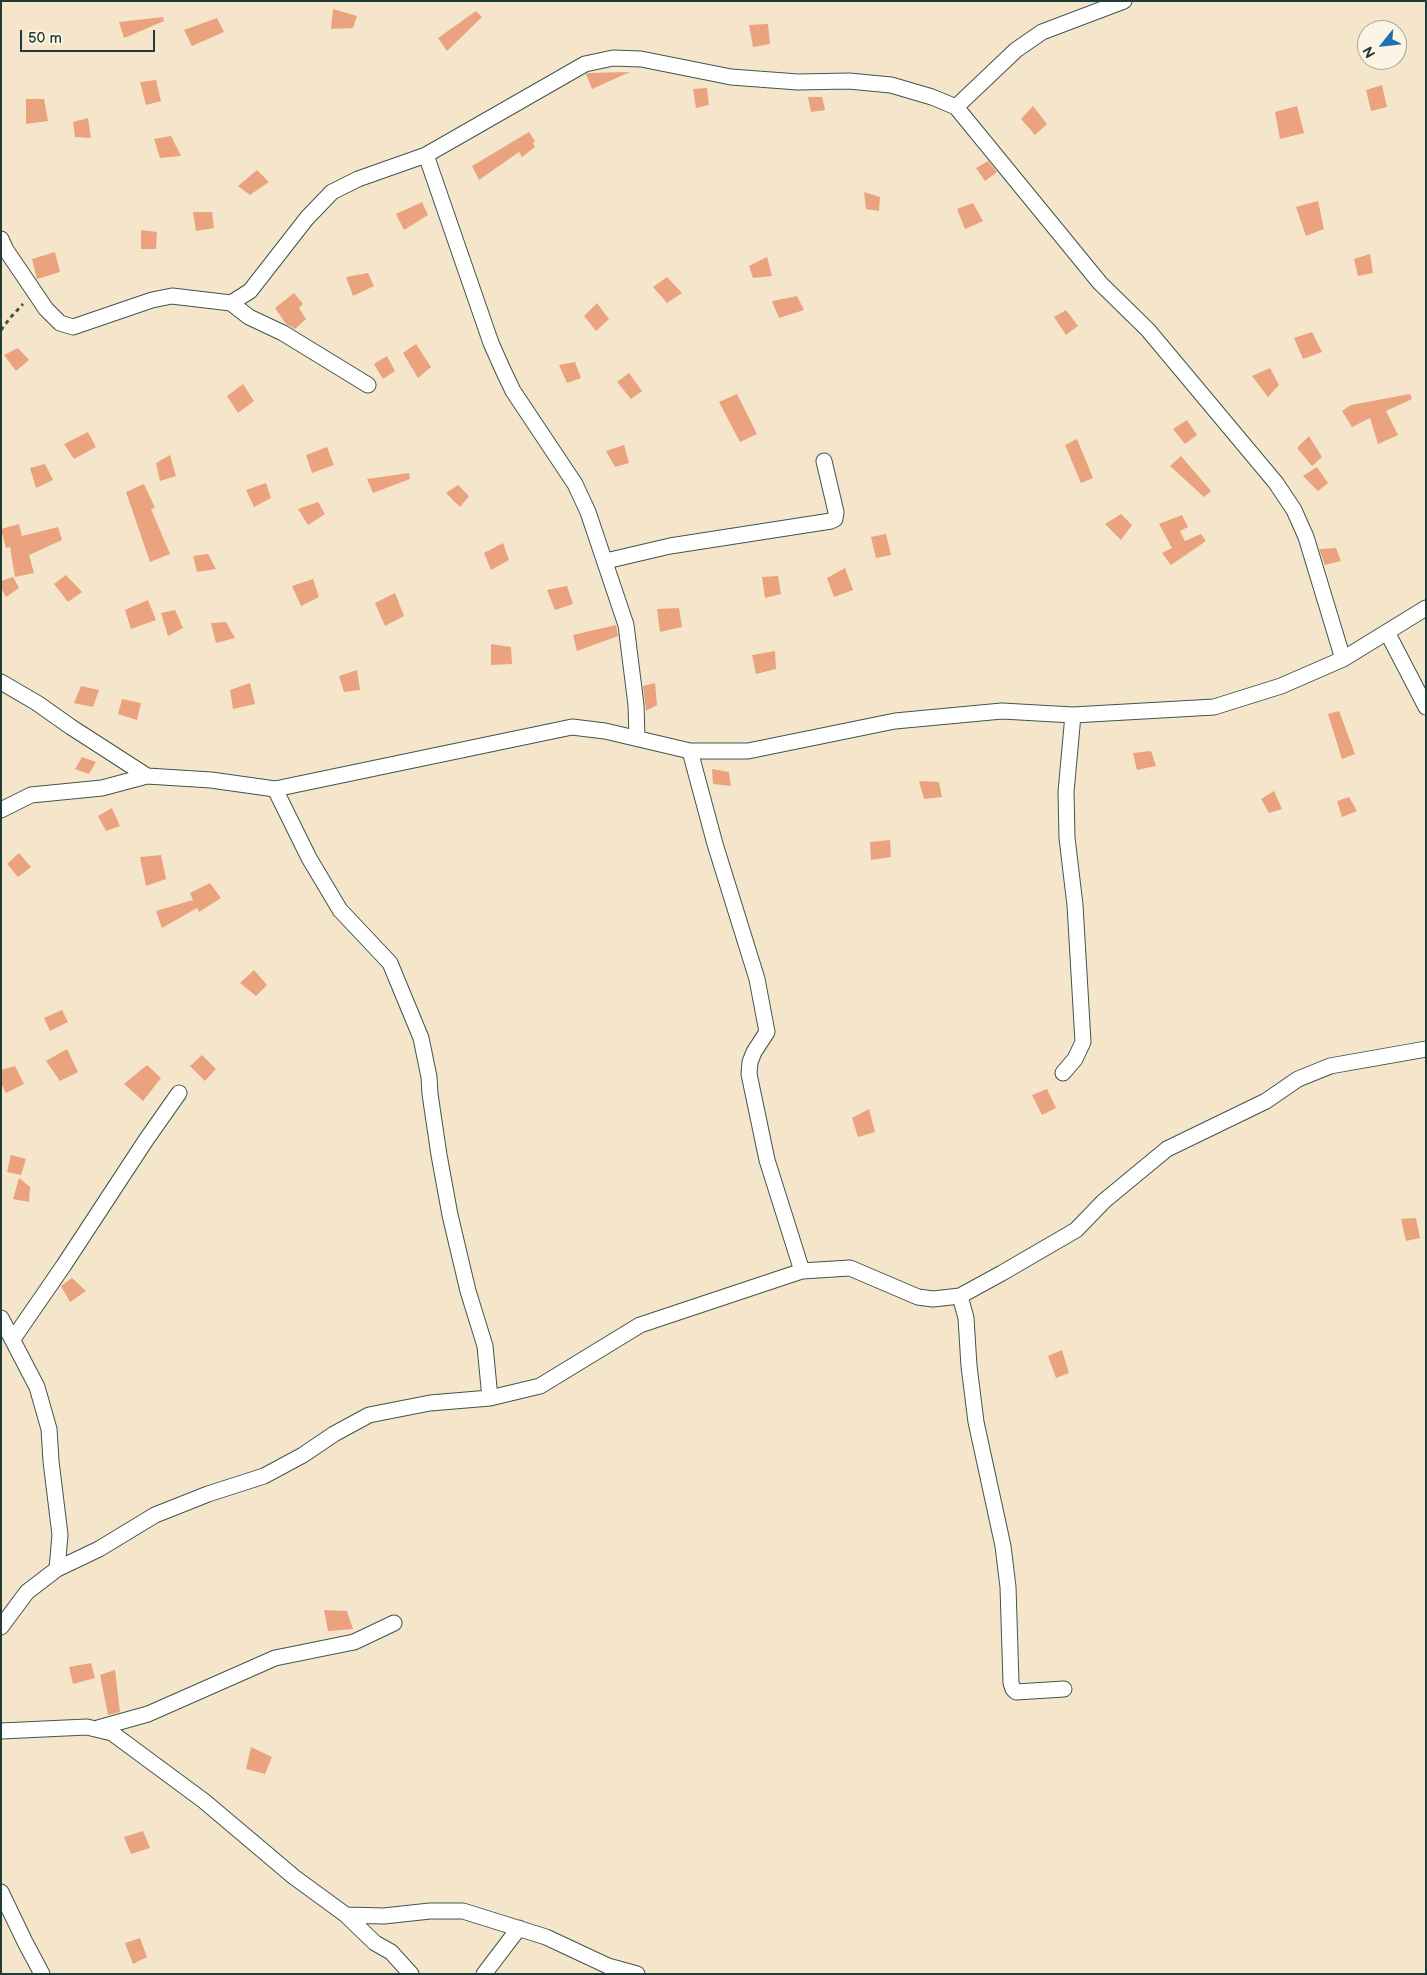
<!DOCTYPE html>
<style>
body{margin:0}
#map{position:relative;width:1427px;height:1975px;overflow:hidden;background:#f5e5cb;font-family:"Balsamiq Sans",sans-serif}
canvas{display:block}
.frame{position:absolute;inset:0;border:2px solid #1f3d34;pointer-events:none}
.north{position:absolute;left:1357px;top:20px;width:50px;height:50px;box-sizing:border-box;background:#fcf5e5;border:1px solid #a4ab9e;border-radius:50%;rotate:241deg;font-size:14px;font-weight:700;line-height:20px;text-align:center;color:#1f3d34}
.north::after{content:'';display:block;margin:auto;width:18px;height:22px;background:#1f6fb2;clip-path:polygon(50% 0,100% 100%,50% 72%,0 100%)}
.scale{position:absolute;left:20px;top:30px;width:135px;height:22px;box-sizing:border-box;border:2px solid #1f3d34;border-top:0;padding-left:6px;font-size:15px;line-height:18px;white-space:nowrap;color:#1f3d34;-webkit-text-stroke:4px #fcf5e5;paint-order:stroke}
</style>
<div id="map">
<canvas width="1427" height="1975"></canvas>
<div class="frame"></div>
<div class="north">N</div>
<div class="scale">50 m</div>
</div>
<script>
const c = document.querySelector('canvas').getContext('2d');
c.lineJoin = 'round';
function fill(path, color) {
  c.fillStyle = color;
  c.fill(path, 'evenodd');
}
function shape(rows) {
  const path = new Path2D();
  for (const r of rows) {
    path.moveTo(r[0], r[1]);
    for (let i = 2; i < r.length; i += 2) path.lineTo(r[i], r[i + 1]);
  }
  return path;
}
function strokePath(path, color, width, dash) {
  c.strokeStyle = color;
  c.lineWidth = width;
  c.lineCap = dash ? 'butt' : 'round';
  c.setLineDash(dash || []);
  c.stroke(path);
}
fill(shape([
 [333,9,357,16,353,28,331,29],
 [476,11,482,17,447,51,438,38],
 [163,17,164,21,124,38,119,22],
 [217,18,224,32,192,46,184,30],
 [768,24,770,44,753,47,749,25],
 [630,72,592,89,586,74,589,73],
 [156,80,161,101,146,105,140,82],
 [1382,85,1387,107,1371,111,1366,90],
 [707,88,709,105,696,108,693,89],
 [808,97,822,97,825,110,811,112],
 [26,99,44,99,48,121,26,124],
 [1033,106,1047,124,1035,135,1021,119],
 [1297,106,1304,133,1280,139,1275,112],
 [88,118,91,138,75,137,73,122],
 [529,132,535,141,533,143,535,147,522,157,519,152,479,180,472,166],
 [171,136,181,156,160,158,154,139],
 [988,161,997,172,985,181,976,168],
 [257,170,269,182,250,195,238,186],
 [864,192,880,197,879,211,866,209],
 [1318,201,1324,229,1306,236,1296,207],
 [422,202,428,215,404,230,396,214],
 [973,203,983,221,965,229,957,209],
 [193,212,212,212,214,228,196,231],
 [141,230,157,232,156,249,141,249],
 [55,252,60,272,37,279,32,259],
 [1370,254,1373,273,1358,276,1354,259],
 [767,257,772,276,753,278,749,266],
 [368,273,374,286,353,296,346,277],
 [667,277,682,293,667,303,653,287],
 [294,293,303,304,299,308,306,319,295,329,286,324,275,308],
 [797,296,804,310,779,318,772,301],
 [597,303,609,319,596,331,584,316],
 [1066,310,1078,326,1066,335,1054,317],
 [1312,332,1322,352,1303,359,1294,338],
 [416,344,431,367,418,378,403,353],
 [18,348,29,360,16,371,4,355],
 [387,356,395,371,383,379,374,364],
 [575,362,581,378,567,383,559,365],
 [1270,368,1279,385,1268,397,1252,376],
 [629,373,642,391,631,399,617,382],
 [243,384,254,401,238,413,227,396],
 [737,394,757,434,740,442,719,402],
 [1410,394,1412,399,1386,411,1398,435,1378,444,1370,418,1352,427,1342,411,1351,405],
 [1187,420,1197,435,1185,444,1173,429],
 [88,432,96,447,74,459,64,444],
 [1309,436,1322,457,1312,466,1297,448],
 [1077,439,1093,478,1081,483,1065,445],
 [624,445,629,463,615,467,606,451],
 [327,447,334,465,312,473,306,455],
 [170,455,176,476,160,481,156,463],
 [1181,456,1211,491,1204,497,1170,466],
 [45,464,53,480,36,488,30,468],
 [1317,467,1328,483,1318,491,1303,476],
 [409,473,410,479,373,493,367,479],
 [266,483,271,498,254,507,246,490],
 [144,484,155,508,151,509,170,554,150,562,126,492],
 [458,485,469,496,460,507,446,493],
 [318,502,325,514,308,525,298,509],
 [1121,514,1132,525,1121,540,1105,524],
 [1182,515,1188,527,1180,531,1185,541,1201,534,1206,541,1171,565,1162,553,1172,548,1159,524],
 [19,524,22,536,58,527,62,540,29,555,34,573,15,577,10,547,6,548,1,529],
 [886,534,891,555,876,558,871,537],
 [503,543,509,560,491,570,484,553],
 [1336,548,1341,561,1325,565,1319,549],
 [208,554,216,569,197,572,193,556],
 [845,568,853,590,834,597,827,578],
 [66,575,82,592,68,602,54,584],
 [778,576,781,594,765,598,762,577],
 [13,577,19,588,6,597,1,588,1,581],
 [313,579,319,597,301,606,292,586],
 [567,586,573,604,555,610,547,590],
 [395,593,404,616,385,626,375,603],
 [148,600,156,620,131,629,125,610],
 [679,608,682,627,660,632,657,609],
 [175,610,183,628,168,636,161,613],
 [226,622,235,638,216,643,211,623],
 [616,625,618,636,577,651,573,635],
 [491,644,511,647,512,664,491,665],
 [775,651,776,669,756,674,752,655],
 [357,670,360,690,344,692,339,676],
 [250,683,255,704,233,709,230,690],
 [655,683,657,705,646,711,643,686],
 [81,686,99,690,93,707,74,703],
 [122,699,141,703,137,720,118,714],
 [1339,711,1355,754,1342,759,1328,714],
 [1151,751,1156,766,1137,770,1133,753],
 [82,757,96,762,89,774,75,769],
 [712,769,729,772,731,786,713,784],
 [919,781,939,782,942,797,924,799],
 [1274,791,1282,809,1269,813,1261,799],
 [1349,797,1357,811,1342,817,1337,801],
 [112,808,120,826,106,831,98,816],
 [890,840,891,857,871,860,870,842],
 [19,853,31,867,18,877,7,864],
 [161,855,166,879,146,886,140,857],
 [210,883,221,898,199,912,197,908,162,928,156,911,193,900,190,893],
 [254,970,267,985,256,996,240,983],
 [62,1010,68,1022,50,1031,44,1018],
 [67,1049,78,1072,60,1081,46,1061],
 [202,1055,216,1069,205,1081,190,1066],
 [147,1065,161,1078,143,1101,124,1084],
 [15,1066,24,1084,6,1093,1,1083,1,1070],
 [1047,1089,1056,1108,1042,1115,1032,1095],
 [869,1109,875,1132,858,1137,852,1118],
 [11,1155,26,1159,21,1175,7,1172],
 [19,1178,30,1187,29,1202,13,1199],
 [1416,1218,1420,1238,1406,1241,1401,1219],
 [72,1278,86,1291,70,1302,61,1286],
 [1062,1350,1069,1373,1056,1378,1048,1356],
 [324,1610,347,1611,353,1629,328,1631],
 [91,1663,95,1678,73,1684,69,1667],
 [115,1670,120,1712,108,1715,100,1675],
 [251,1747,272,1757,265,1774,246,1769],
 [143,1831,150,1848,131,1854,124,1837],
 [140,1938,147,1957,133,1964,125,1943]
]), '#eaa37e');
const street = shape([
 [956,107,1016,50,1042,32,1124,1],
 [426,155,491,343,503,370,513,391,575,484,588,512,626,625,636,705,637,738],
 [1,239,6,250,46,309,60,323,73,327,152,300,172,296,231,303,250,291,307,218,332,192,358,179,426,155,585,64,613,58,641,59,731,77,798,82,849,81,891,85,932,97,956,107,1100,283,1148,330,1276,483,1294,510,1306,537,1343,659],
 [231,303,249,317,283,333,368,385],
 [606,561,670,546,831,521,835,519,836,512,824,461],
 [1387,632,1426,707],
 [1,682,37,703,71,727,147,776],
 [690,751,715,844,757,979,767,1032,754,1052,750,1062,749,1074,767,1160,802,1271],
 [275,789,309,858,340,910,390,963,421,1038,429,1077,430,1094,439,1155,450,1215,468,1291,485,1346,490,1398],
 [1,810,31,795,102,788,147,776,211,780,275,789,572,727,605,731,690,751,748,751,895,721,1002,711,1073,715,1214,707,1281,686,1343,659,1426,608],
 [1063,1073,1075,1059,1083,1042,1075,905,1067,838,1066,792,1073,715],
 [960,1296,966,1318,969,1366,976,1422,1003,1546,1008,1587,1011,1683,1013,1689,1016,1692,1064,1689],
 [1,1318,37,1387,49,1429,51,1461,60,1535,57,1569],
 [13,1339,64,1265,146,1140,179,1093],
 [1,1627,27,1592,57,1569,99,1549,155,1515,208,1494,264,1476,303,1455,334,1434,369,1415,430,1403,490,1398,540,1386,640,1325,802,1271,850,1268,918,1297,933,1299,960,1296,1002,1273,1076,1230,1104,1201,1167,1149,1266,1101,1298,1079,1330,1066,1426,1049],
 [98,1728,148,1714,275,1658,354,1642,394,1623],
 [1,1731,87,1727,112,1733,204,1801,294,1877,346,1915,375,1943,391,1952,411,1974],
 [1,1892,25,1942,42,1974],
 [346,1915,384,1916,430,1911,463,1911,546,1937,608,1966,637,1974],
 [484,1974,519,1928]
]);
strokePath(street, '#3f564b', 17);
strokePath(shape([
 [1,330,10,318,23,304]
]), '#3f564b', 3, [4, 4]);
strokePath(street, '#fff', 15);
</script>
